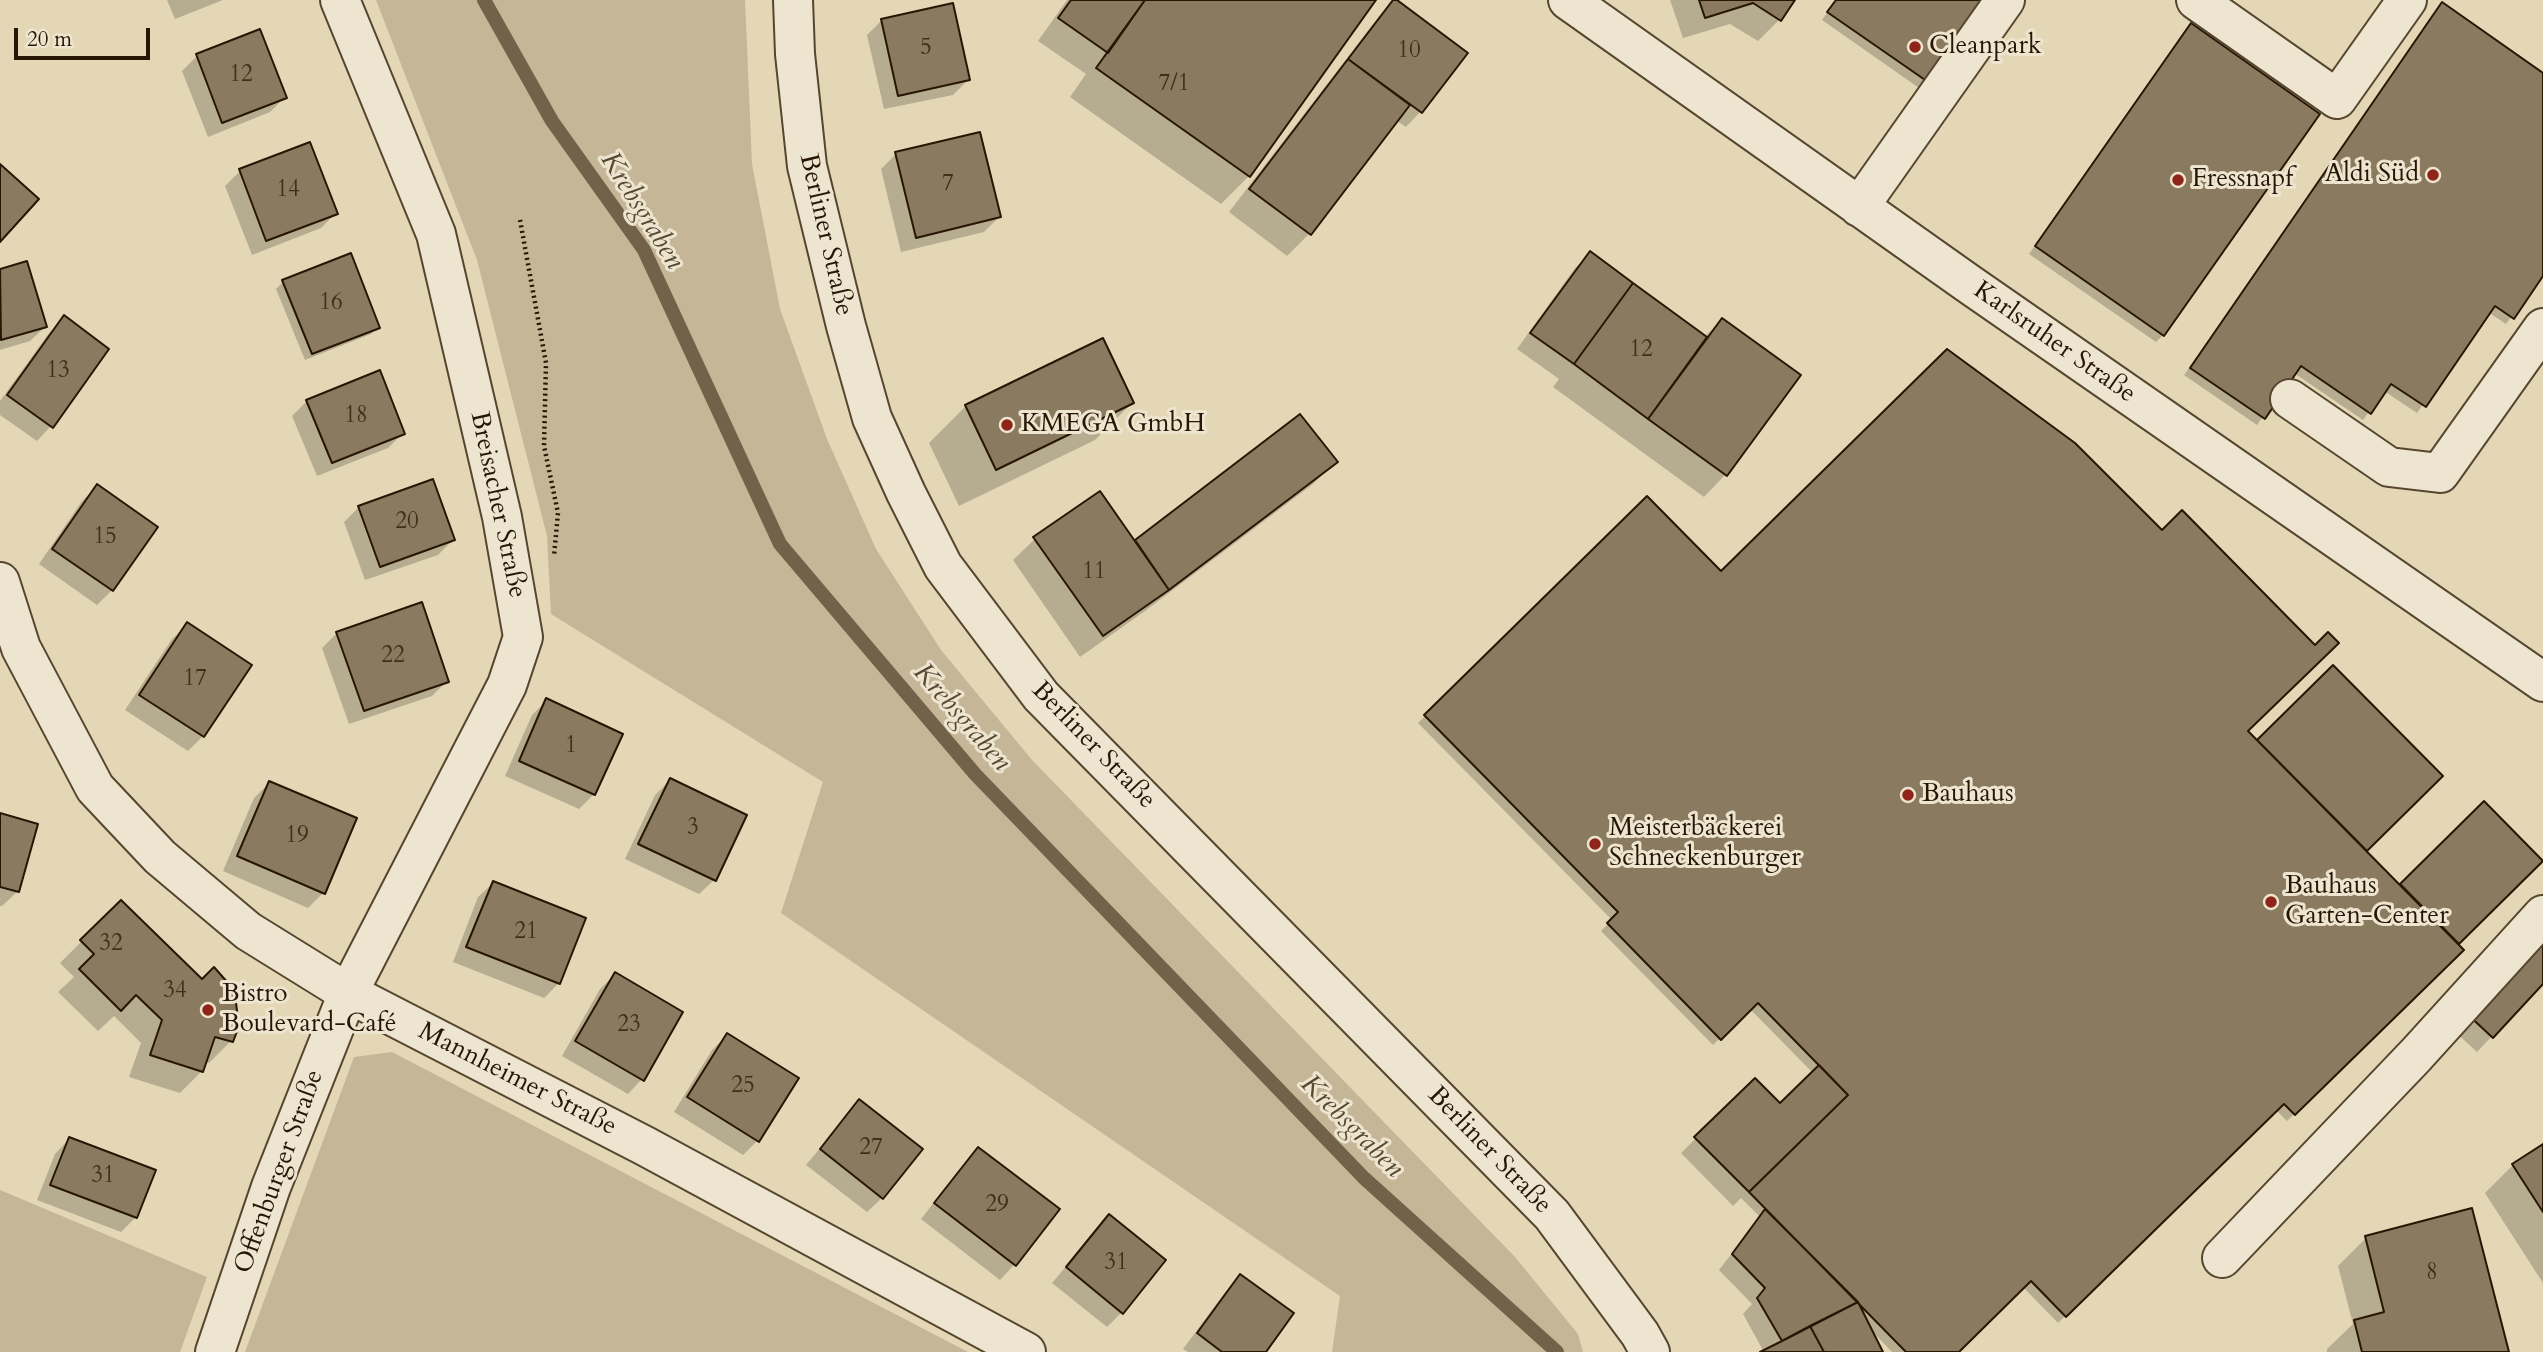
<!DOCTYPE html>
<meta charset="utf-8">
<style>
body{margin:0}
#map{position:relative;width:2543px;height:1352px;overflow:hidden;background:#e4d7b5;font-family:Cardo,serif}
canvas{display:block}
.scale{position:absolute;left:14px;top:28px;width:136px;height:32px;box-sizing:border-box;border:4px solid #271604;border-top:0;padding-left:9px;font-size:21px;line-height:24px;white-space:nowrap;color:#271604;-webkit-text-stroke:5px #ede5cf;paint-order:stroke}
</style>
<div id="map">
<canvas width="2543" height="1352"></canvas>
<div class="scale">20 m</div>
</div>
<script>
const c = document.querySelector('canvas').getContext('2d');
c.lineJoin = 'round';
function fill(path, color) {
  c.fillStyle = color;
  c.fill(path, 'evenodd');
}
function shape(rows) {
  const path = new Path2D();
  for (const r of rows) {
    path.moveTo(r[0], r[1]);
    for (let i = 2; i < r.length; i += 2) path.lineTo(r[i], r[i + 1]);
  }
  return path;
}
function strokePath(path, color, width, dash) {
  c.strokeStyle = color;
  c.lineWidth = width;
  c.lineCap = dash ? 'butt' : 'round';
  c.setLineDash(dash || []);
  c.stroke(path);
}
function drawText(font, color, halo, rows, align = 'center') {
  c.font = font + ' Cardo,serif';
  c.lineWidth = 6;
  c.setLineDash([]);
  c.textBaseline = 'middle';
  c.strokeStyle = halo;
  c.fillStyle = color;
  for (const [text, x, y, turn = 0] of rows) {
    c.save();
    c.translate(x, y);
    c.rotate((+turn || 0) * Math.PI / 180);
    c.textAlign = isNaN(turn) ? turn : align;
    if (halo) c.strokeText(text, 0, 0);
    c.fillText(text, 0, 0);
    c.restore();
  }
}
fill(shape([
 [376,0,745,0,752,164,780,309,827,439,876,549,941,650,1032,760,1515,1257,1578,1334,1583,1352,1332,1352,1340,1296,781,913,823,782,551,614,547,536,477,260],
 [392,1052,968,1352,245,1352,354,1057],
 [0,1190,207,1277,180,1352,0,1352]
]), '#c4b697');
fill(shape([
 [167,0,223,0,175,19],
 [1067,0,1373,0,1249,176,1221,204,1070,97,1086,74,1038,41],
 [1395,0,1465,54,1420,112,1406,127,1396,120,1309,234,1287,256,1229,212,1380,15],
 [1670,0,1793,0,1780,19,1758,41,1730,24,1683,38],
 [1836,0,1983,0,1919,88,1822,20],
 [2442,4,2543,75,2543,273,2506,324,2488,312,2417,413,2384,391,2363,420,2294,373,2257,425,2184,375],
 [882,20,968,80,953,95,884,109,867,35],
 [259,32,285,97,270,112,208,137,182,71,197,56],
 [2184,33,2163,335,2156,342,2029,254],
 [896,154,999,217,984,232,901,252,881,169],
 [240,171,336,213,321,228,252,255,225,186],
 [1590,254,1704,337,1722,320,1798,376,1725,475,1704,497,1553,387,1559,379,1517,349,1575,268],
 [26,263,45,327,30,341,0,350,0,271],
 [283,282,378,327,371,334,305,360,276,289],
 [64,318,51,426,37,441,0,415,0,401,49,333],
 [307,401,403,433,388,448,317,476,292,416],
 [1132,403,1095,440,959,506,929,443,966,406],
 [1300,417,1335,462,1313,484,1145,611,1080,657,1013,560,1035,539,1134,543],
 [97,487,156,528,112,590,97,605,39,564,82,501],
 [1647,498,1721,573,2246,731,2257,742,2333,667,2440,776,2365,851,2399,887,2484,803,2541,861,2456,944,2462,950,2287,1121,2276,1110,2058,1323,2023,1287,1957,1352,1892,1352,1871,1330,1881,1352,1764,1352,1743,1314,1752,1304,1719,1270,1760,1217,1741,1198,1733,1206,1681,1153,1755,1080,1780,1105,1813,1073,1750,1009,1713,1045,1601,931,1612,920,1418,723],
 [359,507,453,540,438,555,365,580,344,522],
 [187,625,203,736,188,751,125,710,172,639],
 [337,633,447,681,432,696,349,724,322,648],
 [547,700,594,794,579,809,505,776,532,715],
 [670,780,714,880,699,894,625,859,655,795],
 [269,783,323,893,308,908,223,871,254,798],
 [0,815,36,825,17,892,2,906,0,906],
 [493,883,559,983,544,998,453,962,478,897],
 [121,902,231,1041,209,1063,205,1062,202,1071,180,1093,129,1077,141,1043,114,1016,98,1031,58,992,74,977,60,963],
 [2543,949,2543,982,2477,1052,2451,1028],
 [615,974,642,1079,628,1094,562,1056,600,989],
 [727,1035,757,1141,743,1155,674,1112,712,1050],
 [859,1102,882,1198,867,1212,806,1165],
 [69,1139,136,1217,121,1232,37,1200,55,1154],
 [2543,1146,2543,1283,2485,1193,2513,1165],
 [979,1149,1057,1210,1014,1265,1000,1280,921,1219,964,1164],
 [1109,1216,1122,1312,1107,1327,1052,1283],
 [2366,1238,2507,1352,2327,1352,2327,1349,2353,1324,2338,1266],
 [1240,1276,1264,1352,1188,1352,1183,1349,1226,1291]
]), '#0003');
strokePath(shape([
 [484,0,552,121,644,250,780,544,975,774,1364,1178,1557,1352]
]), '#72624a', 14);
const building = shape([
 [1071,0,1145,0,1108,53,1058,18,1071,0],
 [1145,0,1376,0,1250,177,1096,68,1145,0],
 [1393,0,1397,0,1468,53,1422,113,1348,59,1393,0],
 [1699,0,1795,0,1781,21,1753,3,1705,18,1699,0],
 [1836,0,1986,0,1928,82,1827,12,1836,0],
 [2442,2,2543,73,2543,276,2514,319,2495,306,2426,407,2391,384,2371,414,2301,366,2265,419,2190,368,2442,2],
 [953,3,970,80,898,96,881,19,953,3],
 [2191,23,2320,114,2164,336,2035,246,2191,23],
 [260,29,287,98,222,123,196,54,260,29],
 [1348,59,1410,105,1311,235,1249,189,1348,59],
 [980,132,1001,217,916,238,895,152,980,132],
 [310,142,338,214,266,241,239,169,310,142],
 [0,164,39,199,0,242,0,164],
 [1590,251,1633,283,1574,364,1530,333,1590,251],
 [351,253,380,328,312,354,282,280,351,253],
 [27,261,47,327,1,340,0,269,27,261],
 [1633,283,1707,337,1648,419,1574,364,1633,283],
 [64,315,109,349,53,428,7,395,64,315],
 [1722,318,1801,375,1727,476,1648,419,1722,318],
 [1103,338,1134,403,996,470,965,405,1103,338],
 [1947,349,2075,443,2162,530,2182,510,2315,645,2328,632,2339,643,2248,731,2464,950,2295,1115,2284,1104,2066,1317,2031,1281,1959,1352,1906,1352,1749,1192,1848,1095,1758,1003,1721,1040,1607,923,1618,912,1424,715,1647,496,1721,571,1947,349],
 [380,370,405,434,332,463,306,400,380,370],
 [1300,414,1338,462,1169,590,1135,540,1300,414],
 [433,479,455,540,380,567,358,506,433,479],
 [97,484,158,527,113,591,52,549,97,484],
 [1100,491,1169,590,1103,636,1033,537,1100,491],
 [422,602,449,682,364,711,336,632,422,602],
 [187,622,252,665,204,737,139,695,187,622],
 [2333,665,2443,776,2367,851,2257,740,2333,665],
 [546,698,623,734,595,795,519,761,546,698],
 [670,778,747,815,716,881,638,844,670,778],
 [269,781,357,818,325,894,237,856,269,781],
 [2484,801,2543,861,2459,944,2400,884,2484,801],
 [0,813,38,824,19,892,0,887,0,813],
 [493,881,586,918,560,984,466,947,493,881],
 [121,900,202,979,214,967,228,983,236,1003,239,1026,233,1042,215,1037,203,1072,150,1055,162,1020,136,995,121,1011,79,969,94,954,80,940,121,900],
 [2534,938,2543,947,2543,984,2493,1038,2465,1012,2534,938],
 [615,972,683,1012,644,1081,575,1041,615,972],
 [727,1033,799,1078,759,1142,687,1097,727,1033],
 [1819,1065,1848,1095,1749,1192,1694,1137,1755,1078,1780,1103,1819,1065],
 [859,1099,923,1149,883,1199,820,1149,859,1099],
 [69,1137,156,1170,137,1218,50,1185,69,1137],
 [2543,1144,2543,1212,2512,1164,2543,1144],
 [978,1147,1060,1209,1016,1266,934,1203,978,1147],
 [2472,1208,2509,1352,2362,1352,2354,1320,2384,1312,2365,1236,2472,1208],
 [1765,1209,1858,1302,1782,1341,1757,1298,1765,1288,1732,1254,1765,1209],
 [1109,1214,1166,1260,1123,1314,1066,1267,1109,1214],
 [1240,1274,1294,1313,1266,1352,1222,1352,1197,1333,1240,1274],
 [1858,1302,1883,1352,1824,1352,1810,1326,1858,1302],
 [1810,1326,1824,1352,1760,1352,1782,1341,1810,1326]
]);
fill(building, '#897a60');
strokePath(building, '#271604', 2);
const minor = shape([
 [793,0,795,54,807,166,846,326,872,418,906,493,943,566,1041,696,1552,1215,1640,1334,1650,1352],
 [1568,0,1969,284,2543,682],
 [2196,0,2337,99,2407,0],
 [1859,207,2005,0],
 [2290,399,2389,467,2440,473,2543,328],
 [0,582,21,648,95,788,160,857,248,931,348,993,645,1146,1026,1352],
 [2222,1258,2416,1055,2543,915],
 [215,1352,271,1187,348,993,507,685,523,637,502,517,436,234,340,0]
]);
strokePath(minor, '#564630', 42);
strokePath(shape([
 [520,220,546,363,544,446,558,513,554,556]
]), '#271604', 4.5, [2, 3.5]);
strokePath(minor, '#ede5cf', 38);
for (const [x, y, r, color] of [
 [1915,47,7,"#8f2418"],
 [2433,175,7,"#8f2418"],
 [2178,180,7,"#8f2418"],
 [1007,425,7,"#8f2418"],
 [1908,795,7,"#8f2418"],
 [1595,844,7,"#8f2418"],
 [2271,902,7,"#8f2418"],
 [208,1010,7,"#8f2418"]
]) {
  const dot = new Path2D();
  dot.arc(x, y, r, 0, 2 * Math.PI);
  c.fillStyle = color;
  c.fill(dot);
  strokePath(dot, '#ede5cf', 2.5);
}
drawText('23px', '#402f1b', null, [
 ["5",926,49],
 ["10",1409,52],
 ["12",241,76],
 ["7/1",1174,85],
 ["7",948,185],
 ["14",288,191],
 ["16",331,304],
 ["12",1641,351],
 ["13",58,372],
 ["18",356,417],
 ["20",407,523],
 ["15",105,538],
 ["11",1094,573],
 ["22",393,657],
 ["17",195,680],
 ["1",571,747],
 ["3",693,829],
 ["19",297,837],
 ["21",526,933],
 ["32",111,945],
 ["34",175,992],
 ["23",629,1026],
 ["25",743,1087],
 ["27",871,1149],
 ["31",103,1177],
 ["29",997,1206],
 ["31",1116,1264],
 ["8",2432,1274]
]);
drawText('26px', '#271604', '#ede5cf', [
 ["Cleanpark",1929,47],
 ["Aldi Süd",2419,175,"right"],
 ["Fressnapf",2192,180],
 ["KMEGA GmbH",1021,425],
 ["Bauhaus",1922,795],
 ["Meisterbäckerei",1609,829],
 ["Schneckenburger",1609,859],
 ["Bauhaus",2285,887],
 ["Garten-Center",2285,917],
 ["Bistro",222,995],
 ["Boulevard-Café",222,1025]
], 'left');
drawText('26px', '#271604', '#ede5cf', [
 ["Berliner Straße",825,235,77],
 ["Karlsruher Straße",2054,343,35],
 ["Breisacher Straße",497,505,78],
 ["Berliner Straße",1093,746,46],
 ["Mannheimer Straße",517,1080,27],
 ["Berliner Straße",1489,1151,46],
 ["Offenburger Straße",280,1172,-70]
]);
drawText('italic 28px', '#594933', '#ede5cf', [
 ["Krebsgraben",641,211,58],
 ["Krebsgraben",961,718,49],
 ["Krebsgraben",1351,1127,45]
]);
</script>
